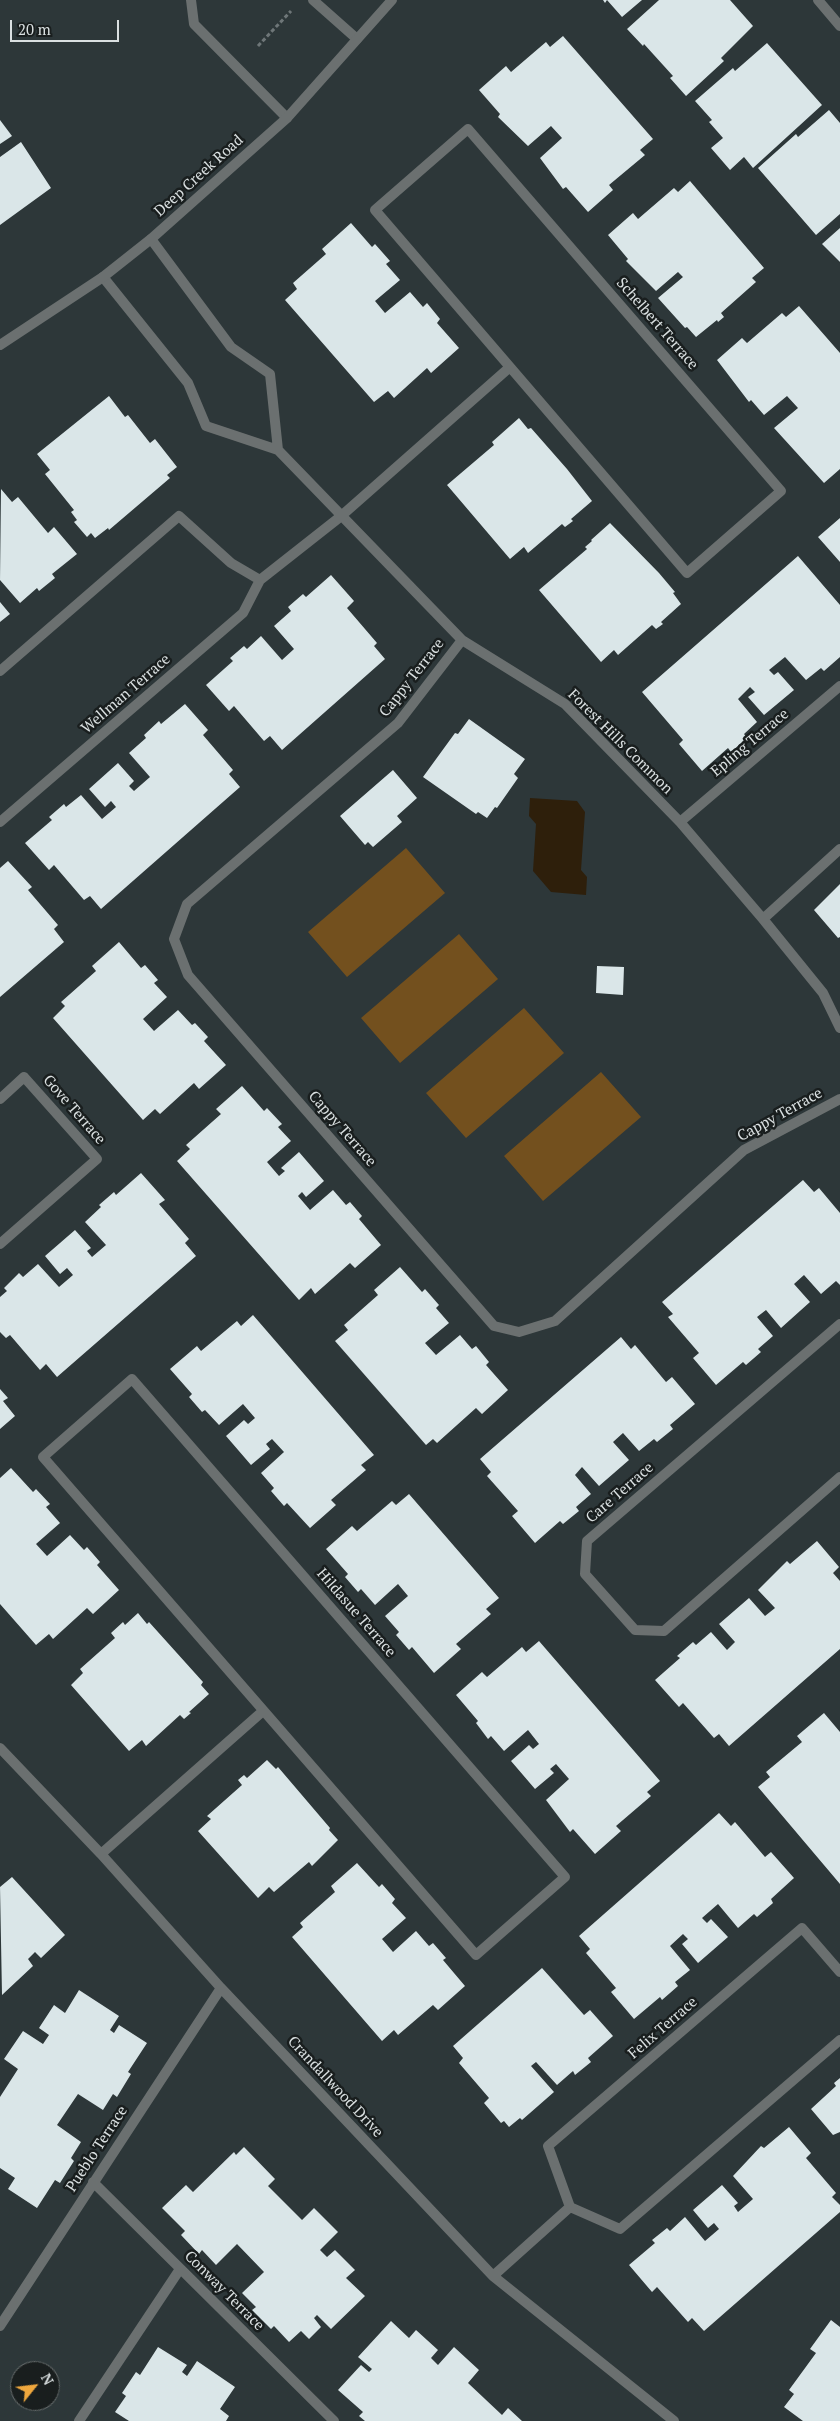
<!DOCTYPE html>
<style>
body{margin:0}
#map{position:relative;width:840px;height:2421px;overflow:hidden;background:#2d3739;font-family:"PT Serif",serif}
canvas{display:block}
.north{position:absolute;left:10px;top:2361px;width:50px;height:50px;box-sizing:border-box;background:#191e1e;border:1px solid #666c6c;border-radius:50%;rotate:61deg;font-size:14px;font-weight:700;line-height:20px;text-align:center;color:#dae0e1}
.north::after{content:'';display:block;margin:auto;width:18px;height:22px;background:#efa73d;clip-path:polygon(50% 0,100% 100%,50% 72%,0 100%)}
.scale{position:absolute;left:10px;top:20px;width:109px;height:22px;box-sizing:border-box;border:2px solid #dae0e1;border-top:0;padding-left:6px;font-size:15px;line-height:18px;white-space:nowrap;color:#dae0e1;-webkit-text-stroke:4px #191e1e;paint-order:stroke}
</style>
<div id="map">
<canvas width="840" height="2421"></canvas>
<div class="north">N</div>
<div class="scale">20 m</div>
</div>
<script>
const c = document.querySelector('canvas').getContext('2d');
c.lineJoin = 'round';
function fill(path, color) {
  c.fillStyle = color;
  c.fill(path, 'evenodd');
}
function shape(rows) {
  const path = new Path2D();
  for (const r of rows) {
    path.moveTo(r[0], r[1]);
    for (let i = 2; i < r.length; i += 2) path.lineTo(r[i], r[i + 1]);
  }
  return path;
}
function strokePath(path, color, width, dash) {
  c.strokeStyle = color;
  c.lineWidth = width;
  c.lineCap = dash ? 'butt' : 'round';
  c.setLineDash(dash || []);
  c.stroke(path);
}
function drawText(font, color, halo, rows, align = 'center') {
  c.font = font + ' "PT Serif",serif';
  c.lineWidth = 5;
  c.setLineDash([]);
  c.textBaseline = 'middle';
  c.strokeStyle = halo;
  c.fillStyle = color;
  for (const [text, x, y, turn = 0] of rows) {
    c.save();
    c.translate(x, y);
    c.rotate((+turn || 0) * Math.PI / 180);
    c.textAlign = isNaN(turn) ? turn : align;
    if (halo) c.strokeText(text, 0, 0);
    c.fillText(text, 0, 0);
    c.restore();
  }
}
fill(shape([
 [406,848,445,893,347,977,308,932],
 [459,934,498,979,400,1063,361,1018],
 [524,1008,564,1053,466,1138,426,1093],
 [601,1072,641,1117,543,1201,504,1156]
]), '#73501e');
fill(shape([
 [530,798,577,801,585,812,581,870,587,877,586,895,551,892,533,871,536,824,529,816]
]), '#2e1f0b');
fill(shape([
 [603,0,642,0,622,17,607,0,605,3],
 [659,0,730,0,753,26,721,58,724,61,686,96,670,78,673,76,644,44,643,46,627,29],
 [563,36,653,139,640,150,645,155,609,185,613,190,588,212,566,187,563,189,540,158,562,138,551,126,528,146,498,117,500,114,479,90,506,66,511,72,546,42,550,47],
 [767,43,822,105,753,168,744,157,730,170,711,148,723,138,709,122,712,120,695,101,733,68,735,71],
 [829,110,840,123,840,214,816,235,758,168,796,134,798,137],
 [0,120,12,136,0,144],
 [21,142,51,188,0,225,0,157],
 [690,181,764,268,752,278,756,282,721,313,724,317,718,322,717,320,696,337,687,327,685,328,658,298,683,277,678,272,656,291,626,261,628,259,608,235,633,213,638,219,674,188,678,192],
 [351,223,372,247,375,244,390,261,386,264,400,280,375,301,385,313,410,292,423,307,427,303,440,319,437,323,459,348,431,373,427,368,394,398,388,391,374,402,285,300,297,289,293,283,326,254,322,249],
 [840,228,840,262,822,244],
 [799,306,840,353,840,469,824,483,774,428,798,408,787,396,764,415,751,400,749,402,717,360,742,338,747,343,782,313,786,317],
 [109,396,125,417,128,415,150,443,155,439,177,467,167,475,170,478,109,530,108,528,95,538,91,533,87,537,74,522,77,520,71,512,74,510,45,474,50,470,37,454],
 [519,418,528,429,531,428,567,469,592,501,571,519,573,521,565,527,562,524,528,553,524,547,510,559,447,485,494,445,492,442],
 [1,489,12,502,18,497,48,533,54,527,77,554,52,574,55,578,39,591,37,588,20,603,0,580],
 [840,518,840,562,818,537],
 [610,523,659,573,675,592,673,593,681,604,661,622,663,624,656,629,652,625,618,655,614,650,601,662,539,590,587,549,585,547,592,541,591,540],
 [798,556,840,605,840,657,824,671,821,668,806,680,785,657,769,670,774,675,778,672,794,690,764,715,748,697,755,692,750,687,738,699,757,722,744,734,747,738,731,752,728,748,702,771,679,744,683,740,642,692],
 [331,575,354,601,347,608,377,643,374,646,385,659,282,750,270,736,264,741,234,706,229,711,206,685,233,661,230,658,244,646,247,649,261,636,282,660,294,649,274,626,291,611,288,607,303,594,306,597],
 [0,602,10,614,0,622],
 [185,704,208,730,203,735,233,770,229,774,240,787,101,909,90,896,84,900,54,865,49,870,25,843,52,820,49,817,64,804,66,807,81,795,102,819,116,807,111,801,105,807,89,789,118,763,134,781,129,786,134,791,150,777,129,753,146,738,144,735,159,721,161,724],
 [469,719,525,759,514,774,518,778,497,808,495,807,487,818,478,812,476,814,423,777,455,733,458,734],
 [393,770,417,798,397,816,402,822,373,847,368,842,365,845,340,816],
 [8,861,32,887,28,890,58,925,54,929,64,942,0,997,0,868],
 [840,884,840,937,838,938,814,910],
 [119,942,141,968,145,965,158,980,154,983,167,997,143,1019,154,1031,178,1010,192,1025,195,1023,208,1037,204,1041,226,1065,199,1089,194,1083,160,1114,155,1109,143,1120,53,1018,65,1006,61,1002,96,971,92,966],
 [597,966,624,967,623,995,596,993],
 [242,1086,264,1111,267,1108,282,1124,278,1127,291,1141,267,1162,279,1176,285,1171,281,1168,299,1152,324,1181,306,1197,302,1192,298,1196,310,1210,333,1190,346,1205,350,1202,362,1216,359,1219,381,1245,355,1268,350,1263,315,1294,311,1288,299,1300,177,1161,190,1149,186,1145,221,1114,216,1109],
 [141,1173,165,1200,159,1204,189,1239,185,1243,196,1256,57,1377,46,1364,40,1370,10,1335,6,1338,0,1332,0,1297,7,1291,4,1288,19,1273,23,1277,38,1264,59,1287,73,1275,67,1268,60,1274,45,1256,75,1230,91,1248,87,1251,92,1257,106,1245,85,1222,101,1207,99,1205,114,1192,116,1195],
 [803,1180,814,1192,819,1188,840,1213,840,1285,836,1281,821,1294,804,1275,794,1284,810,1302,781,1328,766,1310,757,1317,773,1336,758,1349,761,1352,746,1365,743,1362,716,1385,693,1358,699,1353,668,1317,673,1314,662,1302],
 [400,1267,422,1292,425,1289,439,1305,436,1308,449,1323,425,1343,436,1355,460,1335,472,1349,476,1346,489,1362,486,1365,508,1390,482,1414,476,1408,437,1443,433,1439,426,1445,335,1341,348,1330,344,1325,378,1295,374,1290],
 [253,1315,374,1455,361,1465,366,1470,331,1500,336,1505,310,1528,287,1503,284,1506,271,1491,274,1488,261,1473,284,1452,272,1439,266,1444,270,1449,251,1465,226,1436,244,1420,248,1424,255,1418,243,1404,219,1425,205,1410,202,1412,189,1397,192,1394,170,1369,197,1346,201,1351,237,1321,241,1326],
 [621,1337,631,1349,635,1345,666,1382,672,1377,695,1404,670,1425,673,1429,657,1442,654,1439,639,1451,623,1433,613,1442,629,1460,599,1486,582,1467,575,1475,591,1494,576,1507,579,1511,563,1524,560,1521,535,1543,512,1516,518,1511,487,1476,491,1472,480,1459],
 [0,1389,8,1398,3,1401,15,1416,0,1429],
 [11,1468,33,1492,36,1489,50,1504,46,1507,60,1523,36,1544,47,1556,70,1535,84,1550,87,1547,100,1562,97,1565,119,1590,93,1614,87,1608,53,1639,49,1634,36,1645,0,1604,0,1478],
 [409,1494,499,1598,486,1609,491,1614,456,1644,461,1649,434,1673,412,1647,409,1650,396,1635,399,1632,385,1616,408,1596,398,1584,375,1605,361,1589,358,1592,345,1577,348,1574,326,1549,352,1526,357,1531,392,1501,396,1505],
 [817,1541,839,1567,833,1573,840,1581,840,1649,729,1746,719,1734,714,1738,683,1703,679,1707,655,1680,680,1658,677,1656,693,1642,696,1645,711,1632,727,1650,735,1642,719,1624,749,1598,765,1616,775,1608,758,1590,787,1561,790,1564],
 [138,1613,147,1624,149,1622,203,1682,201,1685,209,1694,189,1712,191,1713,184,1719,180,1715,146,1746,142,1740,129,1751,71,1685,83,1673,80,1669,115,1638,111,1633,123,1622,125,1625],
 [539,1641,660,1781,647,1792,651,1796,616,1826,621,1831,595,1854,573,1829,570,1832,546,1800,569,1779,556,1764,550,1769,554,1773,535,1789,511,1761,529,1745,533,1749,539,1744,528,1730,504,1751,491,1736,488,1739,476,1723,478,1721,456,1695,482,1672,487,1677,522,1647,526,1652],
 [824,1713,840,1732,840,1884,758,1787,770,1777,766,1772,802,1742,797,1736],
 [267,1760,276,1769,278,1767,330,1828,329,1830,338,1840,312,1866,309,1862,274,1892,269,1887,258,1898,198,1831,211,1819,207,1816,242,1785,238,1780,244,1775,247,1778],
 [719,1813,731,1826,735,1822,765,1857,771,1852,794,1878,771,1899,773,1903,757,1917,754,1914,738,1928,718,1904,702,1918,707,1923,711,1919,728,1937,698,1963,682,1944,688,1939,683,1934,670,1946,690,1970,675,1982,678,1986,662,2000,660,1997,634,2019,611,1992,616,1988,586,1953,590,1949,579,1936],
 [357,1863,379,1887,382,1884,395,1899,392,1903,406,1918,382,1939,393,1952,416,1931,429,1946,433,1943,446,1958,443,1960,465,1986,438,2010,433,2005,398,2035,394,2030,382,2041,292,1937,303,1927,300,1923,335,1892,331,1886],
 [12,1877,65,1935,41,1958,35,1952,28,1959,33,1966,2,1995,0,1887],
 [542,1968,584,2015,590,2010,613,2036,588,2058,591,2062,575,2075,573,2071,557,2085,536,2062,531,2066,554,2092,522,2120,520,2118,509,2127,504,2121,501,2123,484,2103,489,2098,459,2063,463,2058,453,2046],
 [79,1990,119,2016,110,2030,114,2033,119,2025,147,2043,128,2072,131,2074,117,2097,113,2094,103,2110,78,2094,57,2125,81,2142,71,2158,74,2161,60,2183,55,2180,37,2208,8,2189,15,2178,0,2168,0,2097,18,2069,4,2059,23,2031,43,2044,49,2035,39,2028,54,2005,65,2013],
 [840,2078,840,2132,833,2135,811,2109,836,2086,834,2083],
 [789,2127,811,2153,806,2158,836,2193,832,2197,840,2205,840,2212,704,2331,692,2318,688,2322,657,2287,652,2292,629,2265,655,2243,652,2240,667,2228,670,2231,685,2217,705,2241,719,2229,714,2223,708,2228,693,2210,722,2185,738,2203,734,2206,738,2212,753,2199,733,2176,761,2146,764,2148],
 [244,2147,275,2179,268,2186,302,2220,314,2208,338,2232,320,2250,327,2257,335,2250,355,2270,346,2278,365,2296,331,2329,317,2315,314,2318,321,2327,309,2339,301,2331,289,2342,274,2326,271,2329,252,2310,256,2307,242,2293,264,2272,237,2244,216,2265,202,2250,199,2254,181,2235,185,2231,162,2208,186,2185,193,2192,234,2152,236,2155],
 [831,2320,840,2327,840,2421,803,2421,784,2407,794,2394,789,2390,816,2353,810,2349],
 [391,2321,409,2338,416,2330,438,2350,431,2358,438,2365,454,2347,479,2370,468,2383,502,2415,508,2408,522,2421,365,2421,359,2416,363,2412,338,2390,361,2365,369,2372,372,2369,358,2357],
 [158,2347,187,2365,182,2372,187,2376,197,2361,235,2387,220,2409,229,2416,226,2421,129,2421,115,2412,126,2396,122,2393,136,2372,140,2375]
]), '#dae6e8');
strokePath(shape([
 [258,46,291,11]
]), '#6e7678', 3, [4, 2.5]);
strokePath(shape([
 [191,0,194,24,287,118],
 [313,0,357,39],
 [818,0,840,26],
 [468,129,781,491,687,573,375,210,468,129],
 [151,239,231,347,270,374,278,450],
 [103,277,188,383,206,426,278,450,462,640,565,704,680,822,763,919,823,993,840,1028],
 [260,580,340,517,510,367],
 [462,640,398,723,187,904,174,939,188,975,494,1326,519,1332,555,1321,744,1150,840,1099],
 [0,671,179,516,231,563,260,580,243,613,0,822],
 [680,822,840,686],
 [763,919,840,849],
 [0,1099,24,1077,97,1159,0,1244],
 [840,1324,587,1541,585,1574,635,1630,664,1631,840,1477],
 [132,1379,565,1877,476,1955,43,1457,132,1379],
 [0,1748,101,1854,221,1988,493,2276,674,2421],
 [101,1854,263,1711],
 [840,1972,802,1928,548,2146,570,2207,620,2229,840,2040],
 [93,2182,334,2421],
 [493,2276,570,2207],
 [0,2326,221,1988],
 [79,2421,180,2269]
]), '#6b7070', 10);
strokePath(shape([
 [0,345,103,277,151,239,287,118,392,0]
]), '#6b7070', 10);
drawText('15px', '#dae0e1', '#191e1e', [
 ["Deep Creek Road",199,176,-42],
 ["Schelbert Terrace",657,324,49],
 ["Cappy Terrace",412,678,-52],
 ["Wellman Terrace",126,694,-41],
 ["Forest Hills Common",620,742,45],
 ["Epling Terrace",750,743,-40],
 ["Gove Terrace",74,1110,49],
 ["Cappy Terrace",780,1115,-29],
 ["Cappy Terrace",342,1129,49],
 ["Care Terrace",620,1493,-41],
 ["Hildasue Terrace",356,1613,49],
 ["Felix Terrace",663,2028,-41],
 ["Crandallwood Drive",335,2087,47],
 ["Pueblo Terrace",97,2149,-57],
 ["Conway Terrace",224,2291,45]
]);
</script>
